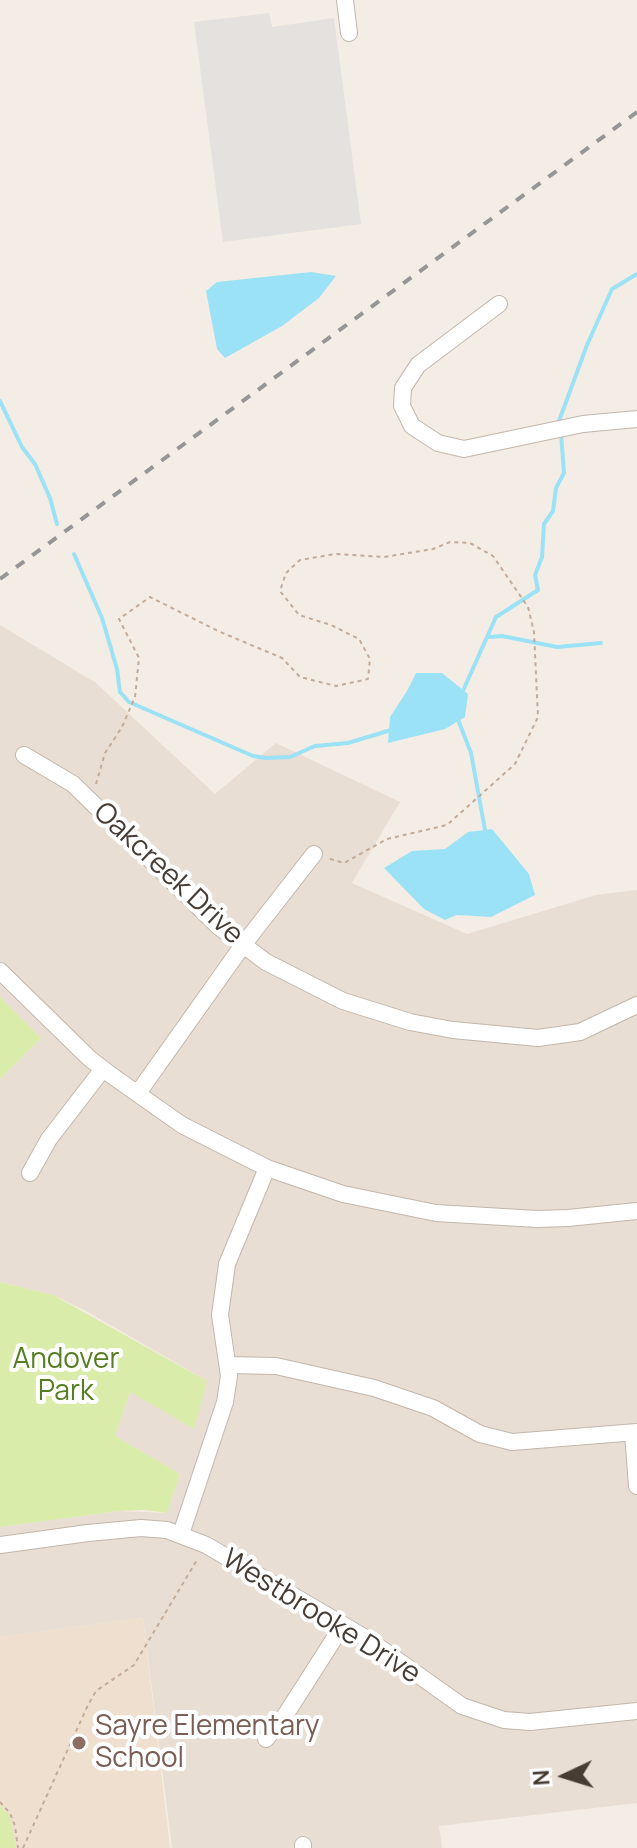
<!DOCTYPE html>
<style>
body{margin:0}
#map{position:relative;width:637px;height:1848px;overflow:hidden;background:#f4ede5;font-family:Manrope,sans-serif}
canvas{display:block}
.north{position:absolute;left:525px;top:1736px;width:80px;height:80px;-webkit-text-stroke:6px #fff;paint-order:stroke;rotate:266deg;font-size:22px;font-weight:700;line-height:32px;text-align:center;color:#473c34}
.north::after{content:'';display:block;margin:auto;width:28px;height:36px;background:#473c34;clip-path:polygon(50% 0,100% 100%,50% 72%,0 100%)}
</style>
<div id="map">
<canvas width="637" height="1848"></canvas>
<div class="north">N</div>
</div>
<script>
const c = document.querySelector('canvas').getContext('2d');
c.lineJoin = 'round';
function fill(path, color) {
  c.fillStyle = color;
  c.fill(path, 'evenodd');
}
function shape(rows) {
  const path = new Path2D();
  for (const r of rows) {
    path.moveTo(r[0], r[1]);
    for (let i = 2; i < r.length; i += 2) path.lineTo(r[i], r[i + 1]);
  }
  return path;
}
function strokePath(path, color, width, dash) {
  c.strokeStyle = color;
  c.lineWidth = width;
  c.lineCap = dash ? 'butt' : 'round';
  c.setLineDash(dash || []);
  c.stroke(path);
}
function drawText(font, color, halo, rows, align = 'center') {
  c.font = font + ' Manrope,sans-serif';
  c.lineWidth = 8;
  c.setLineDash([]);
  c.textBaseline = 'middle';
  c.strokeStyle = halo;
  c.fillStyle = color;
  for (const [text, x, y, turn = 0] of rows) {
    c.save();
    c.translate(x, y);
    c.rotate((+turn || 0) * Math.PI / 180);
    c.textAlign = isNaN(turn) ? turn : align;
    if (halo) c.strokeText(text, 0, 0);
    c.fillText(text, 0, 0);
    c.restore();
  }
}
fill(shape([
 [0,625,96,683,215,794,276,743,400,802,352,883,467,934,596,895,637,890,637,1803,439,1826,442,1848,172,1848,143,1618,0,1637,0,1527,119,1511,167,1513,180,1474,115,1436,130,1392,207,1381,86,1311,53,1295,0,1282,0,1079,41,1038,0,997]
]), '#e9ded3');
fill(shape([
 [143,1618,170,1848,0,1848,0,1637]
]), '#efdfce');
fill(shape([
 [0,997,41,1038,0,1079],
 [0,1282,53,1295,207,1381,194,1429,130,1392,115,1436,180,1474,167,1513,144,1510,119,1511,0,1527],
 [0,1806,9,1815,16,1848,0,1848]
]), '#daecaa');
fill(shape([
 [269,13,272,27,334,18,361,224,223,242,194,22]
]), '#e4e1de');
fill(shape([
 [311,272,336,276,319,298,282,326,225,358,217,349,206,291,217,282],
 [416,673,442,673,468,694,465,717,445,729,388,743,390,717,407,691],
 [492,829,529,874,535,895,491,917,457,915,445,920,424,909,384,868,412,851,445,849,468,832]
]), '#9ce2f6');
strokePath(shape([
 [0,401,22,447,35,464,50,498,57,524],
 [559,421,587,345,612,289,637,274],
 [74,554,102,618,117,669,120,692,129,702,253,756,266,758,290,757,315,746,348,743,391,730],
 [489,637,502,636,557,647,601,643],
 [462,693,496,617,538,590,535,575,542,557,544,524,553,511,556,488,564,473,561,433],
 [457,717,471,753,485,830]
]), '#9ce2f6', 4);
const minor = shape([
 [345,0,349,33],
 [499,304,418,365,403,388,402,406,412,426,438,443,464,449,583,424,637,419],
 [24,755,73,784,218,926,266,962,343,1001,410,1022,453,1030,538,1038,580,1032,637,1005],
 [0,971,89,1058,111,1075,182,1125,267,1168,343,1194,436,1213,537,1219,568,1218,637,1211],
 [138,1093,243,945,314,854],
 [30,1173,49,1139,103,1069],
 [228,1365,276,1366,374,1388,433,1408,480,1434,512,1442,637,1432],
 [633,1433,637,1486],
 [181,1534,225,1402,229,1376,220,1315,227,1264,267,1168],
 [0,1545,88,1533,141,1528,167,1530,206,1545,369,1640,462,1706,504,1720,530,1722,637,1711],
 [266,1739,286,1714,343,1625],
 [303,1845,303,1848]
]);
strokePath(minor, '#c3b6aa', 18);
strokePath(shape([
 [96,784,105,753,122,727,135,697,139,658,119,619,150,597,218,631,282,658,300,677,336,686,368,679,370,659,359,639,331,625,299,615,280,591,286,573,300,560,335,554,384,557,433,549,450,542,470,543,493,556,528,607,534,632,538,717,515,764,447,825,387,839,344,863,327,858],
 [0,1802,10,1813,15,1826,18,1848],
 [23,1848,88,1705,96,1691,134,1665,197,1560]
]), '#c3ab97', 2, [4, 4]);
strokePath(minor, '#fff', 16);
strokePath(shape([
 [0,579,637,112]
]), '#969696', 4, [10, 10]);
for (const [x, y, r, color] of [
 [79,1743,8,"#8d6e63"]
]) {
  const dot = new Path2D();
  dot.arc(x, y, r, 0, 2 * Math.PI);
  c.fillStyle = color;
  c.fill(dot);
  strokePath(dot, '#fff', 3);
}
drawText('28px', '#473c34', '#fff', [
 ["Oakcreek Drive",168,874,43],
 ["Westbrooke Drive",321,1617,32]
]);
drawText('28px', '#567e22', '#fff', [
 ["Andover",66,1360],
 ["Park",66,1392]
]);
drawText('28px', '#785e54', '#fff', [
 ["Sayre Elementary",95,1727],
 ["School",95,1759]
], 'left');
</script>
